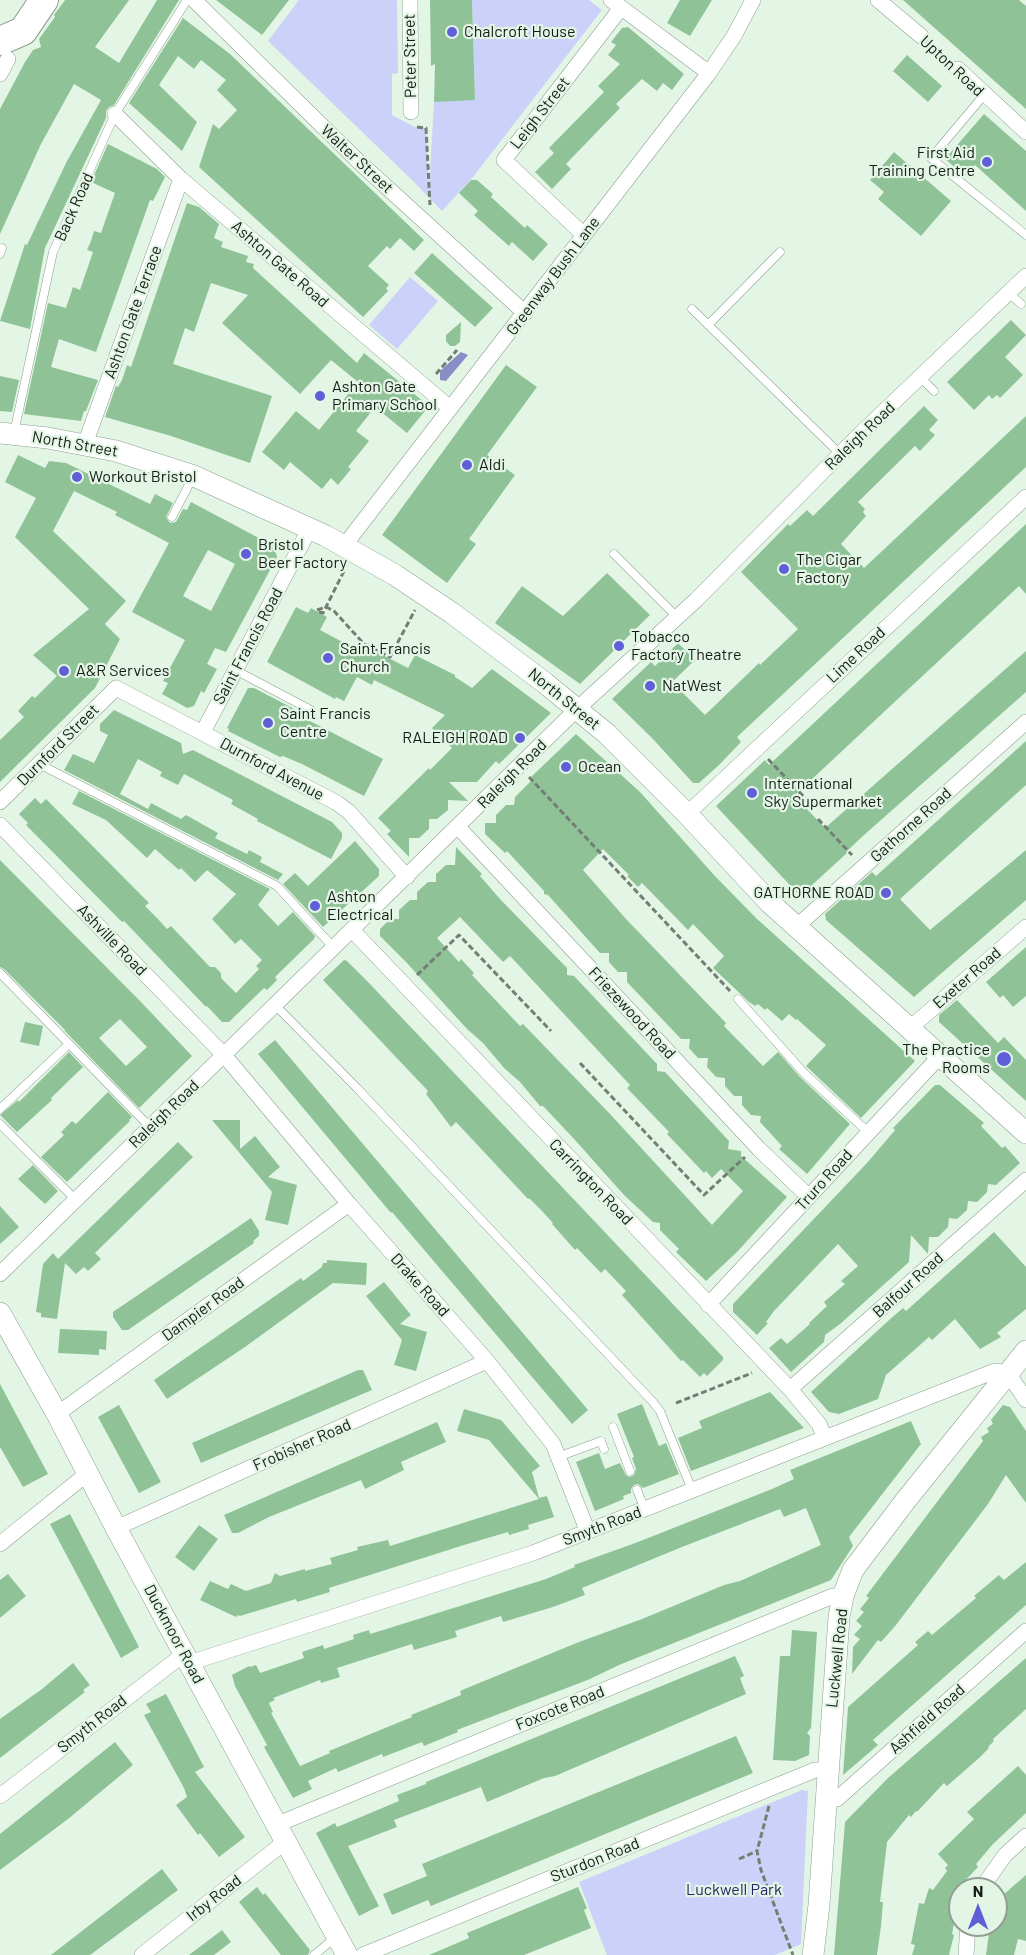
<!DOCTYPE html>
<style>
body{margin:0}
#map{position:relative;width:1026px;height:1955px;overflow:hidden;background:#e3f6e5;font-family:Barlow,sans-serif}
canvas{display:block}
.north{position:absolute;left:948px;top:1877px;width:60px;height:60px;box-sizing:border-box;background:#e3f6e5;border:2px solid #919e92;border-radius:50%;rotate:0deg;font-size:16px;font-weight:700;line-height:24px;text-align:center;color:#151b16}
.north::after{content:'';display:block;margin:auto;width:21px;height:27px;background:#5f5fd7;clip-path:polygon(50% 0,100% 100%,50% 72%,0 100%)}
</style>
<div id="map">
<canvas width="1026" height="1955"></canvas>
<div class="north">N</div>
</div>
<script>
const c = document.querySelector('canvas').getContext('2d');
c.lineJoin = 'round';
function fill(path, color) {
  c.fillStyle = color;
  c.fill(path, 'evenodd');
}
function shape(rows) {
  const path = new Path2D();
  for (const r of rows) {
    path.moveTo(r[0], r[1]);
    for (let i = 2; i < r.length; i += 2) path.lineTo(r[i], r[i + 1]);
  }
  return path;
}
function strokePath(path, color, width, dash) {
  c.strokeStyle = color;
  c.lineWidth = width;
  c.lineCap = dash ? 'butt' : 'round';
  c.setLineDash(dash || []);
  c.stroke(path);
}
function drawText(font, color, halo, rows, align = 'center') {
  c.font = font + ' Barlow,sans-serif';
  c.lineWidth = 4.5;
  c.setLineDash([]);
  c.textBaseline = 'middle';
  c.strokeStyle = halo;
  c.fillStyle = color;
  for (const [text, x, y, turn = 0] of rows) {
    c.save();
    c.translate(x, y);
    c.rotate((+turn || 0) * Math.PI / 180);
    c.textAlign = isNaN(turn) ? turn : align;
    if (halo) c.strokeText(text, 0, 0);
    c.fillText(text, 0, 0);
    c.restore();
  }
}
fill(shape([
 [299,0,397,0,398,73,392,74,392,115,415,127,426,128,429,189,434,102,475,99,472,0,589,0,602,10,473,177,442,211,414,182,268,41],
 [410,277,438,301,397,349,369,325],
 [802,1790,808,1791,801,1944,775,1955,607,1955,579,1882]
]), '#cbd1f9');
fill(shape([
 [461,352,468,355,446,381,440,380,440,371]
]), '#888ec6');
fill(shape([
 [65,0,129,0,95,47,119,63,157,0,179,0,114,105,109,107,106,111,106,118,45,248,30,329,0,321,25,244,27,245,66,163,101,100,74,84,41,144,0,234,0,109,25,62,33,50,41,47,39,39,55,17,54,15],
 [216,0,289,0,262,35],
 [430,0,472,0,475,100,434,102,435,64,431,66],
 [680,0,712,0,690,36,667,23],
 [903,0,1019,0,1026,6,1026,109],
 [183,18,230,54,424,240,414,251,400,238,390,249,387,246,368,266,389,285,386,288,388,291,363,317,199,167,213,124,219,129,237,110,217,90,226,80,201,60,194,69,178,56,159,85,197,122,182,151,129,103],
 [628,27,684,74,672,90,663,83,657,91,642,79,616,104,620,108,566,164,571,169,552,189,535,172,554,153,549,148,604,92,598,86,620,64,608,55,616,45,611,42,622,28],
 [907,55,942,86,928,102,893,71],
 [984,114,1026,151,1026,211,975,165,965,176,945,159],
 [108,144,157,169,165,177,153,201,150,200,96,352,59,339,51,367,98,380,86,411,84,411,81,421,24,414,48,303,66,308,73,287,80,290,93,252,87,250,91,241,94,231,101,233,115,193,91,182],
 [894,152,951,201,921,236,878,199,884,192,870,180],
 [471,180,477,180,493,194,491,197,525,228,527,225,548,244,533,261,512,242,509,246,474,215,478,211,459,193],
 [187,203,199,207,219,224,214,238,223,242,221,247,248,256,246,262,254,264,253,268,357,363,364,353,429,406,407,433,375,407,356,431,369,441,348,467,351,469,338,485,331,478,322,489,290,462,284,470,262,452,296,411,319,430,358,382,331,360,300,394,222,323,248,295,211,283,194,332,185,328,173,364,272,396,250,463,171,436,105,417,116,386,118,387,122,380,127,365,131,367],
 [432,253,493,308,475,327,414,273],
 [1011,320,1026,335,1005,357,1023,375,1000,398,997,395,992,399,989,395,974,410,947,382],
 [461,322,460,342,455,346,450,346,446,341,446,335],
 [506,365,537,387,487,455,515,475,469,539,476,544,447,583,382,535],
 [0,376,19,380,12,412,0,411],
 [924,406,938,420,929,430,935,435,920,451,915,446,861,499,858,502,865,509,863,512,866,516,841,544,864,568,1026,416,1026,467,737,737,741,742,719,765,699,783,693,783,652,738,612,699,651,662,655,666,678,643,695,660,672,682,705,715,759,663,760,665,798,629,741,572,788,524,790,526,807,510,813,516],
 [18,455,45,468,49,461,66,463,150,504,155,494,173,503,166,517,170,523,176,522,183,509,187,510,191,502,274,546,277,557,226,652,215,648,207,664,217,669,204,693,201,691,194,706,187,708,162,694,168,683,163,681,185,640,132,612,169,543,115,515,117,512,74,491,53,531,126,601,105,624,120,639,95,688,0,782,0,740,24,717,18,711,32,696,35,698,57,676,33,655,89,609,15,537,36,498,5,482],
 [208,550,235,564,211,611,183,596],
 [1026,524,1026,594,1019,586,796,794,807,805,805,807,825,828,1026,651,1026,692,864,835,846,852,847,853,800,896,716,806,765,760,769,765],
 [607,573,650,615,580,684,495,623,522,586,563,616],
 [296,607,308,613,311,608,327,617,320,630,365,654,369,648,408,668,415,655,455,675,455,677,472,688,492,669,551,713,499,764,496,761,477,782,449,782,468,801,448,800,448,810,437,819,429,819,429,829,419,838,409,838,409,857,387,834,391,831,378,818,429,768,430,770,452,748,432,728,445,715,374,680,372,685,357,677,344,701,336,697,335,699,267,662],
 [248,688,254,688,304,714,303,716,308,719,308,720,383,759,364,796,302,764,283,756,280,757,228,731,229,729,227,728],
 [114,710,181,743,183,754,193,750,332,822,342,833,342,838,331,859,257,821,258,819,231,804,233,800,184,774,178,785,160,776,162,772,138,759,120,794,148,809,151,803,181,819,186,815,218,833,215,838,247,854,249,850,262,857,260,862,283,874,278,880,64,770,73,754,94,763,108,735,100,731,100,724],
 [576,734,640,792,714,875,756,918,915,1061,861,1118,806,1066,826,1045,797,1019,796,1020,789,1014,782,1021,767,1008,765,1010,758,1004,755,1006,749,1002,713,968,724,956,693,924,688,930,642,883,638,887,627,876,629,875,603,849,583,870,626,919,726,1023,724,1026,763,1066,778,1052,800,1077,850,1124,807,1174,779,1149,782,1146,760,1122,761,1116,751,1115,742,1105,742,1096,734,1096,725,1086,725,1078,716,1077,707,1067,708,1058,698,1058,689,1048,690,1039,681,1039,627,982,627,972,618,972,609,962,609,953,600,953,548,895,544,894,544,891,507,851,505,853,485,834,485,823,496,823,496,815,506,805,514,805,515,797,533,779,531,777],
 [1026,741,1026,785,900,899,930,930,1026,850,1026,900,914,997,826,920,825,914,872,872,876,876],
 [79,791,270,889,258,905,278,926,293,912,315,936,314,939,275,977,277,980,267,990,264,988,229,1022,222,1022,207,1006,206,1007,124,921,122,922,26,825,28,823,19,814,35,798,41,804,46,799,149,903,145,906,158,919,167,929,171,926,210,967,215,967,221,973,221,978,236,993,259,969,256,966,262,960,241,939,235,944,212,919,236,894,207,870,195,882,181,868,179,870,155,849,147,858,106,820,72,804],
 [355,841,379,869,379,876,323,927,283,884,295,873,308,886],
 [456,847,482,874,480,876,500,899,567,968,567,975,574,976,657,1064,657,1071,665,1072,729,1141,728,1149,741,1151,741,1156,787,1197,737,1252,706,1281,676,1252,679,1249,660,1230,660,1223,653,1222,624,1195,575,1140,543,1106,540,1106,520,1082,504,1068,483,1043,467,1029,406,962,380,936,380,929,390,919,399,919,399,910,410,900,417,900,417,892,428,882,436,882,436,874,446,865,455,865],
 [460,917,503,962,510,956,630,1085,627,1088,669,1132,667,1134,704,1173,706,1171,712,1178,721,1169,743,1191,712,1225,611,1115,523,1024,520,1026,502,1007,472,975,474,973,461,959,459,962,437,938],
 [0,860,142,1003,192,1056,139,1108,64,1030,66,1031,4,969,0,967],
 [120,1019,147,1047,126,1066,99,1038],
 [1026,947,1026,996,1013,1007,1003,995,1000,998,986,982],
 [344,960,347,961,369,983,723,1357,723,1360,707,1376,704,1373,700,1377,683,1360,681,1361,622,1295,626,1291,605,1269,601,1273,577,1248,575,1250,552,1224,553,1223,541,1210,529,1198,528,1199,456,1122,451,1127,426,1094,428,1091,323,980],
 [957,1000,998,1043,1004,1037,1026,1060,1026,1101,939,1022,939,1015],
 [25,1022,43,1026,39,1046,20,1042],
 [275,1040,588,1410,572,1424,392,1212,391,1213,258,1054],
 [69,1052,83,1067,51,1098,52,1100,17,1132,0,1115,18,1100,19,1102],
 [935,1085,940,1085,984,1123,981,1126,1002,1148,1005,1146,1020,1163,996,1185,988,1184,987,1192,977,1202,968,1201,967,1210,957,1219,949,1218,948,1227,938,1237,929,1237,928,1254,911,1235,909,1262,840,1324,825,1335,824,1342,791,1372,769,1348,781,1338,787,1344,810,1324,809,1323,827,1306,824,1302,845,1284,841,1281,858,1266,838,1244,774,1311,766,1322,768,1323,757,1335,733,1312,733,1304,867,1163,895,1130,893,1128],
 [108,1092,132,1117,129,1120,130,1121,67,1182,41,1157,64,1135,61,1132,72,1121,76,1124],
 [212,1120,240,1120,240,1149,255,1136,280,1167,268,1177,297,1185,288,1225,265,1220,272,1192],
 [178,1142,193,1157,95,1253,101,1259,88,1271,84,1267,76,1274,65,1263,57,1319,41,1317,41,1313,36,1312,43,1264,53,1253,58,1259],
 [33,1165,58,1191,45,1204,18,1179],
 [0,1206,19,1227,0,1244],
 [251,1218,259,1231,259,1236,253,1241,254,1243,128,1330,122,1330,113,1317,113,1312],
 [994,1232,1026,1267,1026,1309,997,1333,1001,1337,980,1349,955,1319,932,1340,929,1337,886,1375,878,1399,839,1414,829,1412,811,1392,888,1321,903,1308,906,1311],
 [327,1260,367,1263,366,1285,333,1283,245,1347,167,1399,154,1380,301,1278,303,1281,322,1267,323,1263,327,1263],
 [384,1282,411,1315,400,1324,427,1332,416,1371,394,1365,402,1340,366,1296],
 [60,1329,107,1331,106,1350,99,1349,99,1355,58,1353],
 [358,1370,363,1370,372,1390,201,1463,192,1443],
 [0,1384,48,1474,23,1487,0,1447],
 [770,1392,804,1428,691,1471,678,1438,702,1428,699,1421],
 [642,1404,659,1446,666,1443,679,1474,643,1488,638,1484,634,1485,631,1489,631,1493,623,1496,624,1499,595,1511,576,1462,599,1453,605,1469,620,1463,626,1475,630,1477,634,1475,636,1469,632,1458,634,1457,617,1414],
 [119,1405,161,1482,139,1493,98,1417],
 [1003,1405,1010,1407,1026,1431,1026,1503,1006,1475,988,1504,896,1625,881,1642,878,1640,852,1674,853,1647,860,1639,854,1635,862,1626,856,1621,864,1612,860,1609,869,1598,866,1596,983,1441,981,1437,989,1432,987,1428,993,1424,991,1420],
 [464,1409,501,1420,540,1466,532,1472,539,1498,547,1496,554,1517,528,1525,529,1529,509,1535,508,1532,464,1545,329,1588,330,1592,297,1602,296,1599,240,1616,238,1615,236,1617,200,1600,210,1581,228,1589,231,1584,246,1591,271,1583,275,1573,280,1576,305,1569,305,1571,332,1564,330,1558,358,1550,357,1547,388,1540,390,1546,539,1499,489,1440,457,1431],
 [911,1421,921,1444,849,1537,853,1546,831,1580,619,1665,590,1679,457,1730,458,1732,424,1746,422,1742,383,1757,382,1754,338,1772,336,1768,308,1781,312,1789,293,1798,264,1747,267,1745,235,1686,232,1675,249,1666,250,1667,256,1665,260,1673,304,1658,302,1652,323,1645,324,1649,354,1639,353,1635,369,1630,370,1634,396,1626,546,1579,575,1567,574,1565,638,1542,772,1489,794,1479,790,1470],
 [806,1508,821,1545,740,1581,724,1585,642,1619,579,1642,467,1688,460,1691,461,1695,411,1715,412,1717,329,1751,330,1753,300,1766,271,1713,273,1712,269,1703,275,1700,273,1698,320,1680,321,1683,340,1677,337,1668,412,1644,414,1650,457,1637,455,1631,501,1616,503,1622,553,1607,585,1595,582,1588,682,1547,780,1509,784,1517],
 [437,1422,446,1442,401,1462,404,1470,365,1489,361,1480,269,1517,238,1533,232,1533,224,1515],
 [70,1514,139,1647,121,1658,50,1524],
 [199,1525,218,1539,194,1571,175,1557],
 [1026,1562,1026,1605,873,1740,878,1745,843,1775,848,1707,918,1645,915,1642,928,1631,932,1635,976,1598,974,1596,999,1575,1004,1580],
 [8,1574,26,1596,0,1618,0,1580],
 [792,1630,817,1632,811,1728,807,1733,810,1736,809,1755,795,1761,773,1760,780,1656,790,1656],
 [735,1656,744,1676,740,1678,746,1694,555,1776,544,1778,487,1802,481,1787,394,1820,397,1827,348,1846,379,1906,359,1916,316,1833,335,1823,337,1827,399,1801,397,1795,426,1784,426,1782],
 [1026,1658,1026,1709,993,1739,994,1741,988,1747,989,1748,978,1759,947,1786,944,1783,917,1812,916,1811,911,1817,909,1815,887,1842,880,1902,883,1902,881,1926,877,1955,834,1955,845,1822,888,1778],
 [73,1663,90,1685,83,1690,85,1692,0,1758,0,1719,42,1689],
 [166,1694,204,1767,195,1772,245,1837,219,1857,200,1833,198,1835,176,1805,187,1797,184,1788,144,1715,151,1712,146,1704],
 [736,1736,753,1773,431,1906,428,1900,392,1915,383,1894,427,1876,422,1864],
 [115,1742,133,1765,68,1819,0,1870,0,1834],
 [1018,1766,1026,1775,1026,1813,993,1844,976,1864,978,1867,961,1885,952,1934,954,1935,949,1955,912,1955,915,1945,911,1944,919,1903,924,1904,929,1888,933,1890,947,1871,945,1868,948,1865,938,1854,974,1819,967,1812],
 [162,1869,178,1890,90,1955,51,1955],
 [1026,1875,1026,1941,1018,1939,1014,1955,986,1955,990,1925,996,1925,996,1901],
 [257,1887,263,1895,265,1893,310,1950,308,1955,281,1955,239,1902],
 [578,1887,587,1908,584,1910,591,1928,524,1955,429,1955,469,1938,467,1933],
 [222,1930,231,1942,214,1955,189,1955]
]), '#8fc397');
const lane = shape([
 [984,95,931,158,1026,235],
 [0,254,2,248],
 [1009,293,1021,304],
 [692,309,840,454],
 [708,325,780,252],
 [921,378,934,391],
 [14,433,53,252,115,114,187,0],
 [172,517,193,477],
 [614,554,677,617],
 [235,670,311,710],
 [39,764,277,886,333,947],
 [0,973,150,1127],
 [738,999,804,1073,868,1132],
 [275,1005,357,1088,652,1401,660,1411,692,1490],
 [0,1109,69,1044],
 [0,1124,76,1200],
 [613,1427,630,1471],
 [558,1457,601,1441,604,1449],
 [637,1490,645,1510],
 [314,1955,336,1937]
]);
const street = shape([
 [194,0,359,162,525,313],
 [410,0,411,112],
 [611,0,709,73],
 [878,0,921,36],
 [958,69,1026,132],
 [0,74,8,59],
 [115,114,181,179,450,408],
 [584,235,504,160,621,8],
 [85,444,181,179],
 [344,546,709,73,734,36,753,0],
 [203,732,310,528],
 [0,802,116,688,337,803,349,812,407,877],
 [687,814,1026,497],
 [0,825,224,1055,349,1204,487,1361,553,1444,588,1532],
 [458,827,759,1149,809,1197],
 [796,927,1026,722],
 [352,930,790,1389,819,1424,825,1438],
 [909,1029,1026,927],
 [0,1274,577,709,696,600,857,437,1026,276],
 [708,1305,940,1056],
 [790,1389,1026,1180],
 [57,1414,349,1204],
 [116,1528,487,1361],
 [0,1544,88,1473],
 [189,1663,533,1553,995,1371,1008,1373,1026,1400],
 [0,1796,184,1654],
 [825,1799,837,1799,1026,1631],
 [278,1824,833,1596,843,1596],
 [981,1889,1005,1855,1026,1836],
 [142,1955,286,1841],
 [363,1955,815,1770,827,1770],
 [966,1955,968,1925]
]);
const secondary = shape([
 [0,433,48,438,116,451,194,476,326,536,395,575,452,613,545,683,607,734,687,814,770,903,1026,1133],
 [0,1313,57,1414,116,1528,347,1955],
 [813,1955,819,1905,839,1617,843,1596,853,1570,906,1500,1026,1351]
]);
const highway = shape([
 [0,41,23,31,44,0]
]);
strokePath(lane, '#8d9f8f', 9);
strokePath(street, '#8d9f8f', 16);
strokePath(secondary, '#8d9f8f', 22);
strokePath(highway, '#8d9f8f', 30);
strokePath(shape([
 [933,47,946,59],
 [417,127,426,128,430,205],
 [436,374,457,350],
 [317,610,326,607,334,611,364,644,390,657,415,610],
 [319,612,323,613,345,569],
 [768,759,806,799],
 [529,777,730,991],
 [818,819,852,855],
 [417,975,459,935,551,1031],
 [580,1063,704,1195,745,1157],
 [676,1403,752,1373],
 [769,1806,757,1851,761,1870,793,1955],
 [739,1859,757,1851]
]), '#737f75', 3, [6, 3]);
strokePath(lane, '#fff', 8);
strokePath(street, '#fff', 15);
strokePath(secondary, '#fff', 21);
strokePath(highway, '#fff', 28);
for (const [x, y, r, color] of [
 [452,32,6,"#5f5fd7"],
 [987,162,6,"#5f5fd7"],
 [320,396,6,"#5f5fd7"],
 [467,465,6,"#5f5fd7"],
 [77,477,6,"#5f5fd7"],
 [246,554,6,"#5f5fd7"],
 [784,569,6,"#5f5fd7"],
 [619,646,6,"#5f5fd7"],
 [328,658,6,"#5f5fd7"],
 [64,671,6,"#5f5fd7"],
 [650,686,6,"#5f5fd7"],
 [268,723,6,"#5f5fd7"],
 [520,738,6,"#5f5fd7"],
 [566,767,6,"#5f5fd7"],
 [752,793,6,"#5f5fd7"],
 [886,893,6,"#5f5fd7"],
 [315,906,6,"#5f5fd7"],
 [1004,1059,8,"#5f5fd7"]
]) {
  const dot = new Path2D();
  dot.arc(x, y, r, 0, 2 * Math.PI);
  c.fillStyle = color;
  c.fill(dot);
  strokePath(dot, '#e3f6e5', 2);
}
drawText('16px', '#151b16', '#e3f6e5', [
 ["Chalcroft House",464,32],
 ["First Aid",975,153,"right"],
 ["Training Centre",975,171,"right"],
 ["Ashton Gate",332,387],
 ["Primary School",332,405],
 ["Aldi",479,465],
 ["Workout Bristol",89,477],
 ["Bristol",258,545],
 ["Beer Factory",258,563],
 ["The Cigar",796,560],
 ["Factory",796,578],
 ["Tobacco",631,637],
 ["Factory Theatre",631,655],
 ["Saint Francis",340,649],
 ["Church",340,667],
 ["A&R Services",76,671],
 ["NatWest",662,686],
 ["Saint Francis",280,714],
 ["Centre",280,732],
 ["RALEIGH ROAD",508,738,"right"],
 ["Ocean",578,767],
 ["International",764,784],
 ["Sky Supermarket",764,802],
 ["GATHORNE ROAD",874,893,"right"],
 ["Ashton",327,897],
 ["Electrical",327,915],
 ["The Practice",990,1050,"right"],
 ["Rooms",990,1068,"right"]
], 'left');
drawText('16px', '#151b16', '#e3f6e5', [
 ["Peter Street",410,56,-91],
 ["Upton Road",952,66,43],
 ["Leigh Street",540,113,-52],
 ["Walter Street",357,159,43],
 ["Back Road",74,207,-66],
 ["Ashton Gate Road",280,264,41],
 ["Greenway Bush Lane",553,276,-53],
 ["Ashton Gate Terrace",133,312,-70],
 ["Raleigh Road",860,436,-44],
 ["North Street",75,444,10],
 ["Saint Francis Road",248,646,-62],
 ["Lime Road",856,655,-43],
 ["North Street",564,699,39],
 ["Durnford Street",58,745,-45],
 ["Durnford Avenue",272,769,28],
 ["Raleigh Road",512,774,-45],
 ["Gathorne Road",911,825,-42],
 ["Ashville Road",112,940,46],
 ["Exeter Road",967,978,-41],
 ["Friezewood Road",632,1013,47],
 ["Raleigh Road",164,1114,-44],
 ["Truro Road",824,1180,-48],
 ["Carrington Road",591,1182,46],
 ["Drake Road",420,1285,48],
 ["Balfour Road",908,1285,-42],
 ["Dampier Road",203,1309,-36],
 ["Frobisher Road",302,1445,-24],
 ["Smyth Road",602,1526,-21],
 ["Duckmoor Road",174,1634,62],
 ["Luckwell Road",837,1658,-84],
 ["Foxcote Road",560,1708,-22],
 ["Ashfield Road",927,1719,-42],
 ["Smyth Road",92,1724,-38],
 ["Sturdon Road",595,1860,-22],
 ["Irby Road",214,1898,-38]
]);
drawText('16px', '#272568', '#e3f6e5', [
 ["Luckwell Park",734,1890]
]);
</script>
